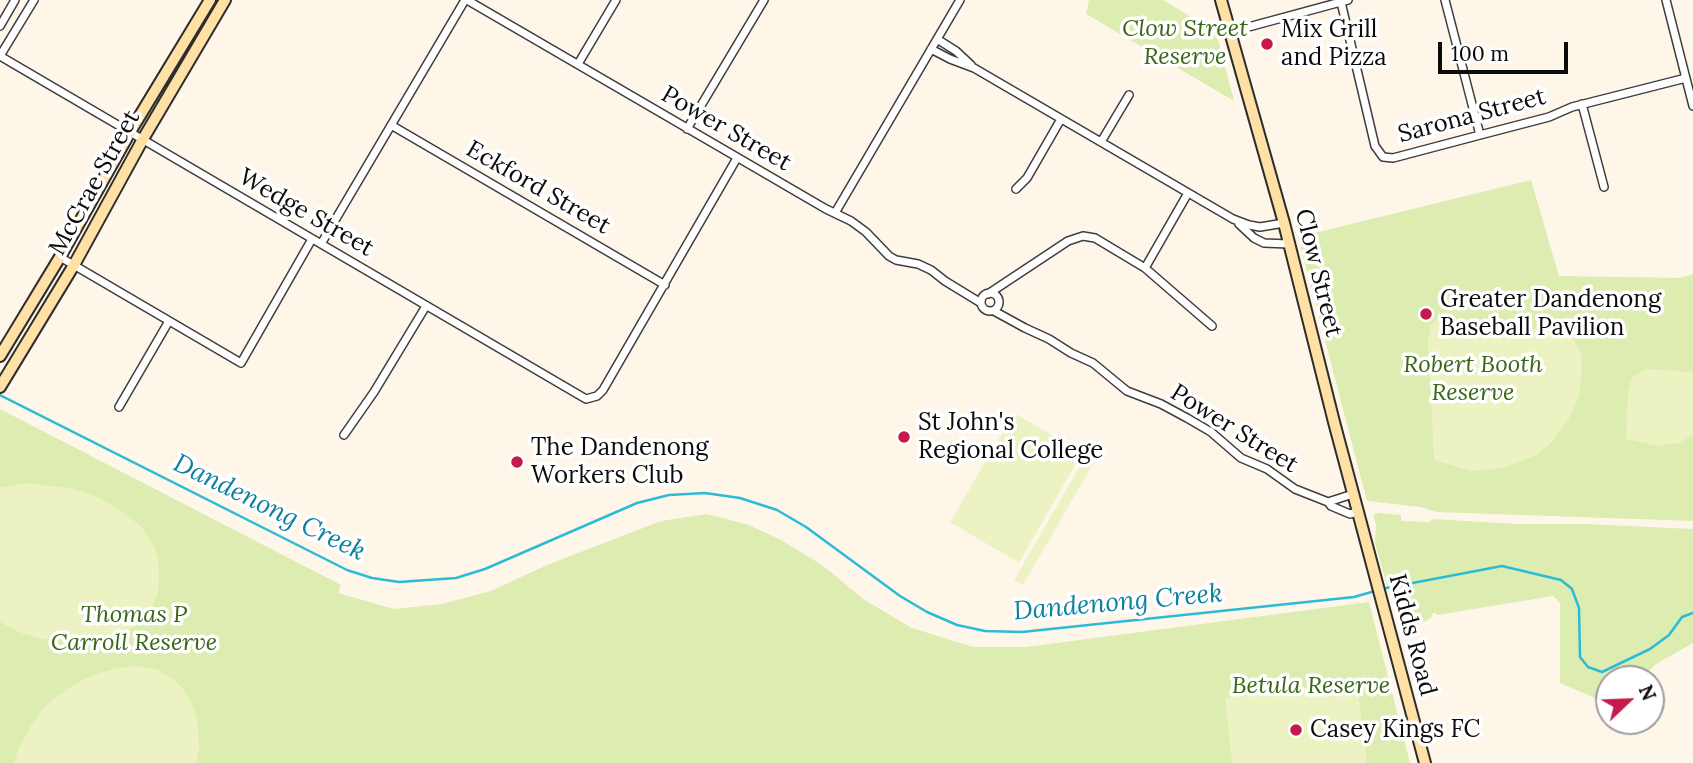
<!DOCTYPE html>
<style>
body{margin:0}
#map{position:relative;width:1693px;height:763px;overflow:hidden;background:#fff6ea;font-family:Lora,serif}
canvas{display:block}
.north{position:absolute;left:1595px;top:665px;width:70px;height:70px;box-sizing:border-box;background:#fff;border:2px solid #9d9d9d;border-radius:50%;rotate:67deg;font-size:19px;font-weight:700;line-height:28px;text-align:center;color:#0b0b0b}
.north::after{content:'';display:block;margin:auto;width:24px;height:32px;background:#c51a4b;clip-path:polygon(50% 0,100% 100%,50% 72%,0 100%)}
.scale{position:absolute;left:1438px;top:42px;width:130px;height:32px;box-sizing:border-box;border:4px solid #0b0b0b;border-top:0;padding-left:9px;font-size:21px;line-height:24px;white-space:nowrap;color:#0b0b0b;-webkit-text-stroke:5px #fff;paint-order:stroke}
</style>
<div id="map">
<canvas width="1693" height="763"></canvas>
<div class="north">N</div>
<div class="scale">100 m</div>
</div>
<script>
const c = document.querySelector('canvas').getContext('2d');
c.lineJoin = 'round';
function fill(path, color) {
  c.fillStyle = color;
  c.fill(path, 'evenodd');
}
function shape(rows) {
  const path = new Path2D();
  for (const r of rows) {
    if (r.length === 3) {
      path.moveTo(r[0] + r[2], r[1]);
      path.arc(r[0], r[1], r[2], 0, 2 * Math.PI);
      continue;
    }
    path.moveTo(r[0], r[1]);
    for (let i = 2; i < r.length; i += 2) path.lineTo(r[i], r[i + 1]);
  }
  return path;
}
function strokePath(path, color, width, dash) {
  c.strokeStyle = color;
  c.lineWidth = width;
  c.lineCap = dash ? 'butt' : 'round';
  c.setLineDash(dash || []);
  c.stroke(path);
}
function drawText(font, color, halo, rows, align = 'center') {
  c.font = font + ' Lora,serif';
  c.lineWidth = 7;
  c.setLineDash([]);
  c.textBaseline = 'middle';
  c.strokeStyle = halo;
  c.fillStyle = color;
  for (const [text, x, y, turn = 0] of rows) {
    c.save();
    c.translate(x, y);
    c.rotate((+turn || 0) * Math.PI / 180);
    c.textAlign = isNaN(turn) ? turn : align;
    if (halo) c.strokeText(text, 0, 0);
    c.fillText(text, 0, 0);
    c.restore();
  }
}
fill(shape([
 [1089,0,1163,0,1216,32,1234,101,1086,14],
 [1531,180,1559,276,1679,278,1693,274,1693,521,1436,512,1421,507,1367,501,1298,237],
 [0,409,341,585,338,593,394,609,442,604,491,591,547,565,661,521,707,514,749,525,781,540,822,565,863,599,912,628,973,647,1026,647,1369,602,1410,763,0,763],
 [1379,513,1401,515,1401,521,1430,522,1431,519,1518,524,1585,524,1693,529,1693,643,1656,664,1640,679,1609,679,1609,704,1560,683,1560,603,1553,596,1437,615,1436,613,1433,613,1431,618,1404,632,1387,586,1375,543,1376,524,1373,515]
]), '#ddecb1');
fill(shape([
 [1439,318,1571,333,1581,354,1582,369,1579,396,1571,415,1553,441,1537,455,1502,468,1471,471,1434,460,1428,341,1431,325],
 [1646,369,1693,372,1693,435,1679,443,1658,446,1626,439,1628,391,1632,377],
 [1014,413,1082,453,1019,563,950,522],
 [1088,452,1097,457,1023,585,1014,580],
 [26,483,69,488,95,496,117,508,141,526,153,544,158,558,159,576,158,593,151,608,141,621,129,630,114,637,69,641,43,639,18,632,0,622,0,488],
 [136,666,157,669,174,680,183,689,193,706,198,725,199,749,196,763,14,763,18,750,30,727,45,706,69,688,92,675,118,668],
 [1357,682,1367,763,1232,763,1225,698]
]), '#edf2c3');
strokePath(shape([
 [0,395,347,570,372,578,399,582,456,578,485,569,637,503,669,495,705,493,740,498,777,510,806,527,900,596,927,612,957,625,985,631,1022,632,1354,597,1375,591],
 [1381,589,1502,566,1561,580,1572,589,1579,608,1580,657,1588,667,1602,672,1650,649,1669,635,1682,617,1693,613]
]), '#2cbbd7', 2.5);
const minor = shape([
 [467,0,826,209,851,221,866,232,889,256,896,260,918,264,931,270,945,281,981,303],
 [1445,0,1480,135],
 [1666,0,1693,106],
 [1341,2,1375,146,1383,157,1393,158,1480,135,1549,117,1572,107,1686,78],
 [0,26,15,0],
 [1230,32,1348,0],
 [937,39,956,51,971,65],
 [931,49,950,59,974,68,1233,219,1249,225,1260,227,1284,223],
 [0,56,586,399,597,396,603,390,737,158],
 [0,56,34,0],
 [578,64,616,0],
 [1582,104,1604,187],
 [391,125,665,285],
 [687,129,764,0],
 [1101,142,1129,95],
 [1016,189,1027,178,1061,119],
 [835,213,960,0],
 [1239,224,1254,238,1264,243,1289,244],
 [321,244,465,0],
 [60,257,241,363,312,239],
 [1145,268,1212,326],
 [990,302,9],
 [988,294,1068,241,1083,236,1095,238,1145,268,1188,193],
 [994,311,1025,328,1049,339,1071,353,1093,363,1127,391,1161,404,1187,418,1211,432,1241,458,1267,469,1295,489,1328,502,1331,506,1350,514,1358,512],
 [119,407,169,321],
 [344,435,374,392,426,306],
 [1328,502,1353,494]
]);
const secondary = shape([
 [1221,0,1284,223,1334,422,1425,763],
 [0,356,60,257,130,132,210,0],
 [0,387,74,265,143,139,225,0]
]);
strokePath(minor, '#3e3e3e', 10);
strokePath(secondary, '#2d2d2d', 14);
strokePath(minor, '#fff', 7);
strokePath(secondary, '#ffe0a5', 10);
for (const [x, y, r, color] of [
 [1267,44,7,"#c51a4b"],
 [1426,314,7,"#c51a4b"],
 [904,437,7,"#c51a4b"],
 [517,462,7,"#c51a4b"],
 [1296,730,7,"#c51a4b"]
]) {
  const dot = new Path2D();
  dot.arc(x, y, r, 0, 2 * Math.PI);
  c.fillStyle = color;
  c.fill(dot);
  strokePath(dot, '#fff', 2.5);
}
drawText('italic 24px', '#3b6718', '#fff', [
 ["Clow Street",1185,29],
 ["Reserve",1185,57],
 ["Robert Booth",1473,365],
 ["Reserve",1473,393],
 ["Thomas P",134,615],
 ["Carroll Reserve",134,643],
 ["Betula Reserve",1311,686]
]);
drawText('24px', '#0b0b0b', '#fff', [
 ["Mix Grill",1281,30],
 ["and Pizza",1281,58],
 ["Greater Dandenong",1440,300],
 ["Baseball Pavilion",1440,328],
 ["St John's",918,423],
 ["Regional College",918,451],
 ["The Dandenong",531,448],
 ["Workers Club",531,476],
 ["Casey Kings FC",1310,730]
], 'left');
drawText('24px', '#0b0b0b', '#fff', [
 ["Sarona Street",1472,116,-15],
 ["Power Street",726,129,30],
 ["McCrae Street",95,183,-61],
 ["Eckford Street",538,188,30],
 ["Wedge Street",306,213,30],
 ["Clow Street",1318,273,76],
 ["Power Street",1234,429,32],
 ["Kidds Road",1412,635,75]
]);
drawText('italic 26px', '#0d819e', '#fff', [
 ["Dandenong Creek",269,508,26],
 ["Dandenong Creek",1118,603,-5]
]);
</script>
